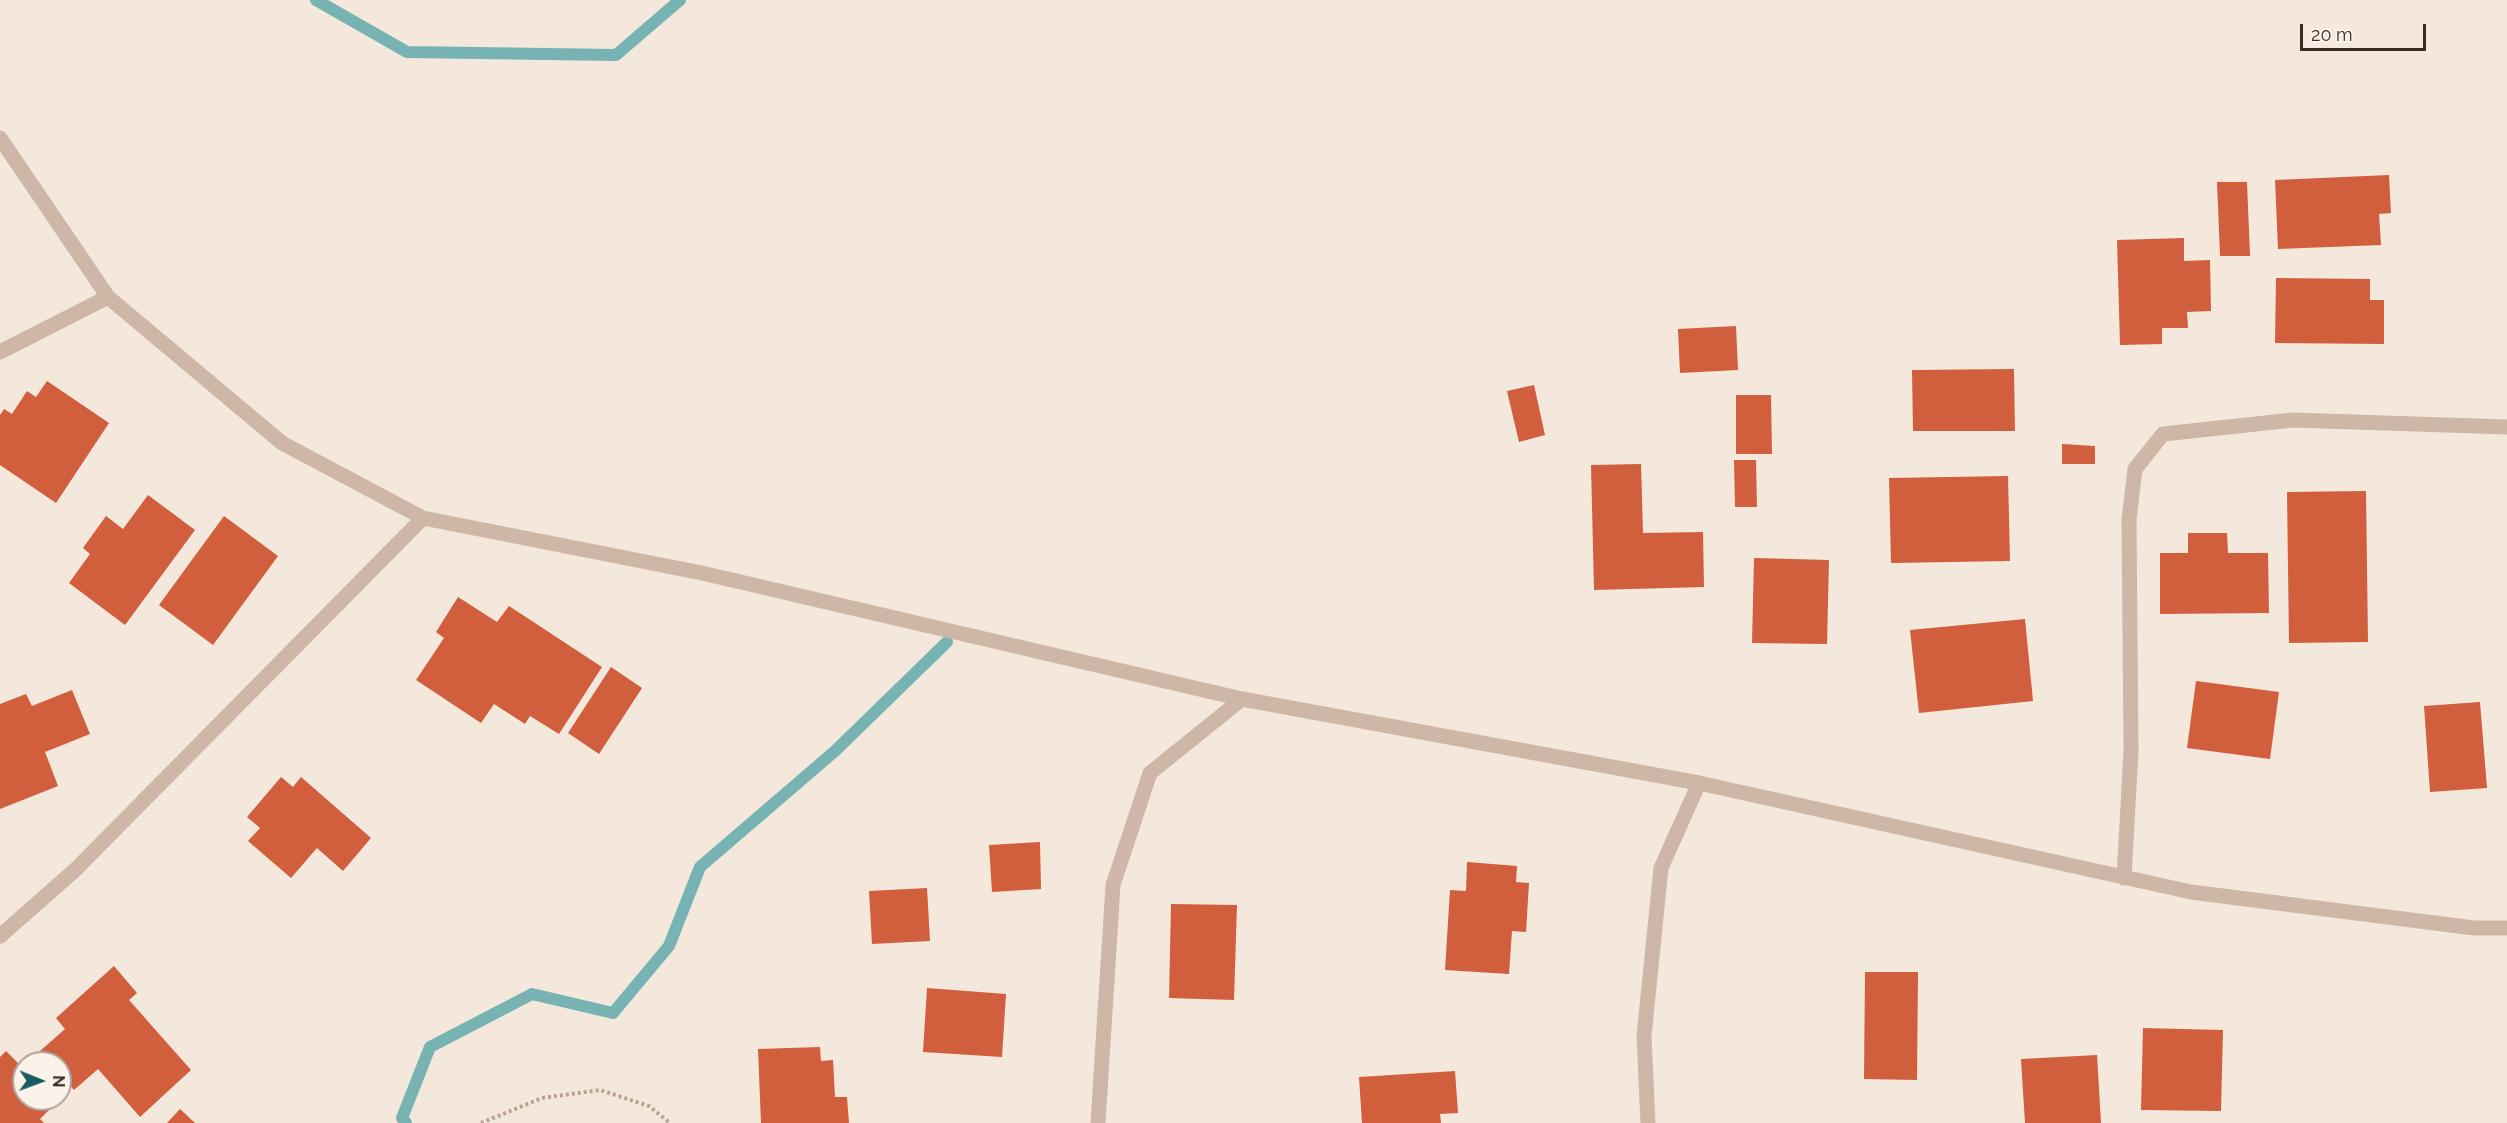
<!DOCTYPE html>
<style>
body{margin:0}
#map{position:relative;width:2507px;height:1123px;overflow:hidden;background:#f4e8dc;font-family:Raleway,sans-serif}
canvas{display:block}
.north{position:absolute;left:12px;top:1051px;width:60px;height:60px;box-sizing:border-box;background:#fbf2e9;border:2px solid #ada39c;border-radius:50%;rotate:91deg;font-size:16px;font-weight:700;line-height:24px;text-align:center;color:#392d28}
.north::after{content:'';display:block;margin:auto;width:21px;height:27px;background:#195c5f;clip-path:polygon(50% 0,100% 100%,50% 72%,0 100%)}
.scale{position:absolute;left:2300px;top:24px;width:126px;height:27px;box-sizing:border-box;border:3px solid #392d28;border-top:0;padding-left:8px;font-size:18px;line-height:21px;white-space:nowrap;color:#392d28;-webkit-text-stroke:4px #fbf2e9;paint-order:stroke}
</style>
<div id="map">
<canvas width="2507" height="1123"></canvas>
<div class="north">N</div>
<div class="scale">20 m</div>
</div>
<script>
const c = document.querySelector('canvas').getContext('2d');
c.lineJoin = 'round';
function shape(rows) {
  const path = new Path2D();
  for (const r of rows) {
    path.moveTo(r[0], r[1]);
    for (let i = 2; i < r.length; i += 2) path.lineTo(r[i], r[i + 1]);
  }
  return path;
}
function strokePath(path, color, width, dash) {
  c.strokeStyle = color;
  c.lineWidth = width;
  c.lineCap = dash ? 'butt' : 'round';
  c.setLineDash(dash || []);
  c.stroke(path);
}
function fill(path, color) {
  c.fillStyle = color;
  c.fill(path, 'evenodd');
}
strokePath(shape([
 [316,0,407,52,616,55,680,0],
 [406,1123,402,1118,430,1047,532,994,613,1013,669,946,700,867,835,751,947,642]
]), '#78b3b4', 12);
fill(shape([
 [2389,175,2391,213,2379,214,2381,245,2278,249,2275,180],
 [2217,182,2247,182,2250,256,2220,256],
 [2184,238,2184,261,2210,260,2211,311,2187,312,2188,328,2162,328,2162,344,2120,345,2117,240],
 [2276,278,2370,279,2370,300,2384,300,2384,344,2275,343],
 [1736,326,1738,370,1680,373,1678,329],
 [2014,369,2015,431,1913,431,1912,370],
 [47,381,109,423,56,503,0,465,0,415,4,409,12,414,27,391,36,397],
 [1534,385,1545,435,1519,442,1507,391],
 [1736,395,1771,395,1772,454,1736,454],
 [2062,444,2095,446,2095,464,2062,464],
 [1734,460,1756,460,1757,507,1735,507],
 [1641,464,1643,533,1703,532,1704,587,1594,590,1591,465],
 [2008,476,2010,561,1891,563,1889,478],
 [2366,491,2368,642,2289,643,2287,492],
 [148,495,195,530,125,625,69,583,90,554,83,548,106,516,123,529],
 [224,516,278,556,213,645,159,605],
 [2188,533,2227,533,2228,553,2268,553,2269,613,2160,614,2160,553,2188,553],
 [1754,558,1829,560,1827,644,1752,643],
 [458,597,497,622,509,606,602,667,559,734,530,716,525,724,494,704,481,723,416,680,444,638,436,632],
 [2025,619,2033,701,1919,713,1910,630],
 [611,667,642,688,599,754,568,733],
 [2196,681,2279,692,2270,759,2187,748],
 [72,690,90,734,45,752,58,786,0,809,0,704,26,694,32,706],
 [2480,702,2487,788,2430,792,2424,706],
 [281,777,293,787,301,777,371,838,343,871,317,848,291,878,248,841,260,828,247,817],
 [1040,842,1041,889,992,892,989,845],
 [1467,862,1517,866,1516,882,1529,883,1526,932,1512,931,1509,974,1445,970,1450,890,1466,891],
 [927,888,930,941,872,944,869,891],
 [1171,904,1237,905,1234,1000,1169,998],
 [114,966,137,993,129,1000,191,1070,140,1117,98,1069,74,1090,60,1075,60,1063,50,1063,40,1051,65,1029,56,1018],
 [1865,972,1918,972,1917,1080,1864,1079],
 [927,988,1006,994,1002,1057,923,1052],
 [2143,1028,2223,1030,2221,1111,2141,1110],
 [820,1047,821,1061,833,1060,835,1097,847,1097,849,1123,761,1123,758,1049],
 [6,1051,24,1069,24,1099,53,1099,56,1103,40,1119,44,1123,0,1123,0,1057],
 [2097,1055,2101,1123,2025,1123,2021,1059],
 [1455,1071,1458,1113,1440,1114,1441,1123,1362,1123,1359,1077],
 [180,1109,195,1123,167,1123]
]), '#d15e3d');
strokePath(shape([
 [481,1123,542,1098,600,1090,649,1106,670,1123]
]), '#baa190', 4, [3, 3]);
strokePath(shape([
 [0,138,108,297,282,443,423,518,702,573,1242,699,1699,783,2191,892,2474,928,2507,928],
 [0,352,108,297],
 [2124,878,2131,751,2129,520,2135,469,2163,434,2293,420,2507,427],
 [0,936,75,870,423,518],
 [1098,1123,1113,885,1150,773,1242,699],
 [1648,1123,1644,1036,1661,868,1699,783]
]), '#ceb7a6', 15);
</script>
